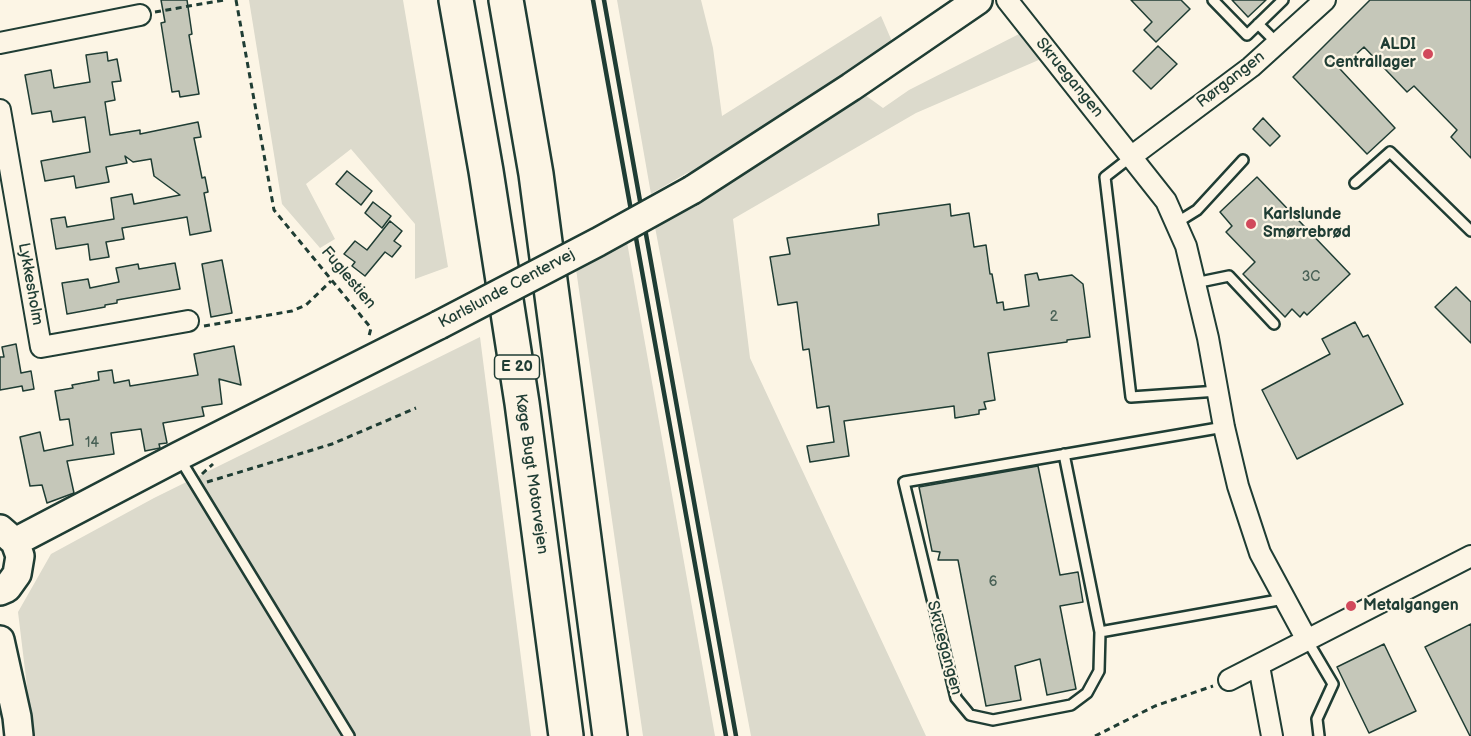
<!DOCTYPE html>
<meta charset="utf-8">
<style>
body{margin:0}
canvas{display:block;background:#fcf5e5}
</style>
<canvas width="1471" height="736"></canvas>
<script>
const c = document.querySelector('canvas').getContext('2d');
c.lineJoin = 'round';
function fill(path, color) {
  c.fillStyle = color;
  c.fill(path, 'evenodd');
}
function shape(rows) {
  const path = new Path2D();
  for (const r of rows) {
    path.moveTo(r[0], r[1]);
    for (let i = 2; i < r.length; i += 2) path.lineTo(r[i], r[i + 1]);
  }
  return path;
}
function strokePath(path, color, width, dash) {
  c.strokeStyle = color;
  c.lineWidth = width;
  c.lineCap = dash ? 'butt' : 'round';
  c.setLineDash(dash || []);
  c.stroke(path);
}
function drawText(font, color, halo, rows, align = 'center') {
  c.font = font + ' "Balsamiq Sans",sans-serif';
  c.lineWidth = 4.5;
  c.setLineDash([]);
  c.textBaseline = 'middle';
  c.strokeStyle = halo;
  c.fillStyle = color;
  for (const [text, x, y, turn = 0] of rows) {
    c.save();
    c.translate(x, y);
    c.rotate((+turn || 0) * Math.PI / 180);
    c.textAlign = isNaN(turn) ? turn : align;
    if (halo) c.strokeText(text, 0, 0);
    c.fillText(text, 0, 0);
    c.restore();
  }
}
fill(shape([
 [249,0,403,0,448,267,415,279,415,224,351,149,306,184,335,239,320,248,282,204],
 [617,0,701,0,713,48,722,116,881,16,894,46,726,159,687,173,651,194],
 [1021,33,1041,59,916,113,733,219,750,358,926,736,751,736,655,227,696,206,865,95,883,108,909,90],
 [627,242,715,736,643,736,576,269],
 [480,337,531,736,33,736,18,612,51,554,154,498]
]), '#dcdacc');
const building = shape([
 [161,0,187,0,192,34,189,35,199,94,180,97,179,91,172,92,161,23,165,22,161,0],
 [1131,0,1181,0,1190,9,1156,42,1144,30,1152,22,1131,0],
 [1232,0,1266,0,1248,17,1232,0],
 [1370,0,1471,0,1471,158,1451,137,1457,130,1414,86,1407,92,1364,47,1340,69,1395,128,1367,154,1293,77,1370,0],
 [1158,46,1177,64,1151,89,1133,71,1158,46],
 [107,52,108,61,117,59,121,81,112,82,115,100,105,102,110,135,140,130,140,134,198,122,201,137,194,138,202,178,205,177,208,192,204,193,211,231,190,235,187,217,122,228,124,239,106,242,109,257,90,260,88,244,56,249,51,219,65,217,67,227,114,219,111,198,132,194,134,204,180,195,154,176,151,159,133,162,125,156,127,163,106,167,109,182,76,188,74,176,45,181,41,161,90,152,85,117,53,122,51,111,32,114,25,75,51,70,54,88,90,82,86,55,107,52],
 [1263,118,1280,136,1270,146,1253,129,1263,118],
 [347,171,372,191,361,205,336,184,347,171],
 [1257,177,1350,274,1307,315,1304,312,1300,317,1292,309,1285,317,1243,274,1255,262,1226,232,1232,226,1220,212,1257,177],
 [373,202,391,216,382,228,365,213,373,202],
 [950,204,951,216,969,213,974,247,986,245,990,274,992,274,997,303,1003,302,1004,310,1029,306,1025,275,1037,273,1039,280,1072,275,1083,284,1090,337,1067,340,1067,342,988,353,995,400,984,402,986,409,979,410,979,414,955,418,954,406,844,421,849,456,810,462,807,446,834,442,829,406,817,408,809,349,803,350,797,302,778,305,770,257,790,254,787,238,879,225,878,214,950,204],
 [390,221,402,231,394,241,401,246,392,257,385,252,365,276,352,266,355,262,344,254,355,241,367,250,390,221],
 [222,260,232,313,211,317,202,264,222,260],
 [175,263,180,289,117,300,117,303,105,305,105,307,67,314,62,283,88,279,90,288,119,282,116,268,138,264,139,269,175,263],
 [1456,287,1471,302,1471,343,1435,307,1456,287],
 [1355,322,1363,337,1368,335,1403,404,1297,459,1262,390,1330,354,1322,339,1355,322],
 [16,344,21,373,31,371,34,389,23,391,22,386,0,390,0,357,4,357,2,347,16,344],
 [234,346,241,385,219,379,222,404,202,407,204,416,163,423,167,443,159,444,160,448,145,451,141,429,111,433,114,454,67,461,74,493,47,503,42,485,30,486,20,437,40,432,44,451,73,445,69,419,60,420,55,391,73,388,72,385,99,380,98,372,112,370,114,383,129,380,130,386,198,375,194,354,234,346],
 [1038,466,1060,575,1078,572,1083,602,1060,606,1076,689,1047,695,1040,659,1015,666,1021,700,986,706,958,560,938,560,940,552,932,551,919,487,1038,466],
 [1471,624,1471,736,1470,736,1425,647,1471,624],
 [1384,644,1416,711,1369,733,1337,667,1384,644]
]);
fill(building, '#c5c7b9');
strokePath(building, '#1f3d34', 1.5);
const lane = shape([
 [1213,0,1247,35,1283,0],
 [1258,24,1277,43],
 [1132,156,1105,177,1131,397,1218,391],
 [1355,183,1390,152,1471,231],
 [1176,223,1197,210,1243,160],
 [1195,283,1229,276,1274,324],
 [1064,454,1100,632,1099,671,1087,693,1071,705,993,720,970,715,956,698,904,482,1224,427],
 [180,459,349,736],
 [1100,632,1284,599],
 [1307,640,1333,684,1317,719,1319,736]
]);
const street = shape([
 [1007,0,1166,201,1186,246,1208,338,1224,427,1238,486,1260,553,1307,640],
 [0,43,140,15],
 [0,110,41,347,188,321],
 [1132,156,1251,67,1325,0],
 [1259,666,1272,736],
 [1229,680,1471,556]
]);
const secondary = shape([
 [692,190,851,87,978,0],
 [0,529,15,542,20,556,17,574,7,588,0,591],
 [15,542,179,456,439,325],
 [0,640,17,717,19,736]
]);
const highway = shape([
 [456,0,486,171,522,403,566,736],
 [506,0,536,174,610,736]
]);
strokePath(lane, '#1f3d34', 14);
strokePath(street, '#1f3d34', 24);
strokePath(secondary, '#1f3d34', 32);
strokePath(highway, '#1f3d34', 38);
strokePath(shape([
 [236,0,274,210,371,328,369,336],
 [155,12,224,0],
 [204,326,292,311,306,305,331,281],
 [202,474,213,464],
 [207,482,332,444,416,408],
 [1095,736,1155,706,1213,686]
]), '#1f3d34', 3, [6, 4.5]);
strokePath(lane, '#fcf5e5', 9);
strokePath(street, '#fcf5e5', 20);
strokePath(secondary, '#fcf5e5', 27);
strokePath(highway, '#fcf5e5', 33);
strokePath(shape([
 [593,0,726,736],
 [604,0,736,736]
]), '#1f3d34', 4.5);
const secondaryBridge = shape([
 [439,325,598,242,692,190]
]);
strokePath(secondaryBridge, '#1f3d34', 32, []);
strokePath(secondaryBridge, '#fcf5e5', 27);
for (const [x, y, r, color] of [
 [1428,54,6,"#d1495b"],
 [1251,224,6,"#d1495b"],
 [1351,606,6,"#d1495b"]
]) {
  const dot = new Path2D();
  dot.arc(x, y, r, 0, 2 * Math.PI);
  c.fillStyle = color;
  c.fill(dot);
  strokePath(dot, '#fcf5e5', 2);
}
drawText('14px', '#486055', null, [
 ["3C",1311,277],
 ["2",1054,317],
 ["14",92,443],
 ["6",993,582]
]);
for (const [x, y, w] of [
 [517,367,45]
]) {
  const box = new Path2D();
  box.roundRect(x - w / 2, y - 12, w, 24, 4.5);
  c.fillStyle = '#fcf5e5';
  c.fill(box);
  strokePath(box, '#1f3d34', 1.5);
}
drawText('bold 15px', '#1f3d34', null, [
 ["E 20",517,367]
]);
drawText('bold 16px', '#1f3d34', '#fcf5e5', [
 ["ALDI",1416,45,"right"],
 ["Centrallager",1416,63,"right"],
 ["Karlslunde",1263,215],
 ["Smørrebrød",1263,233],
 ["Metalgangen",1363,606]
], 'left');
drawText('16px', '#1f3d34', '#fcf5e5', [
 ["Skruegangen",1069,78,51],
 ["Rørgangen",1231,80,-38],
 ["Fuglestien",348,278,50],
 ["Lykkesholm",30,284,80],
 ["Karlslunde Centervej",507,289,-28],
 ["Køge Bugt Motorvejen",531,474,82],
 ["Skruegangen",944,648,75]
]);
</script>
